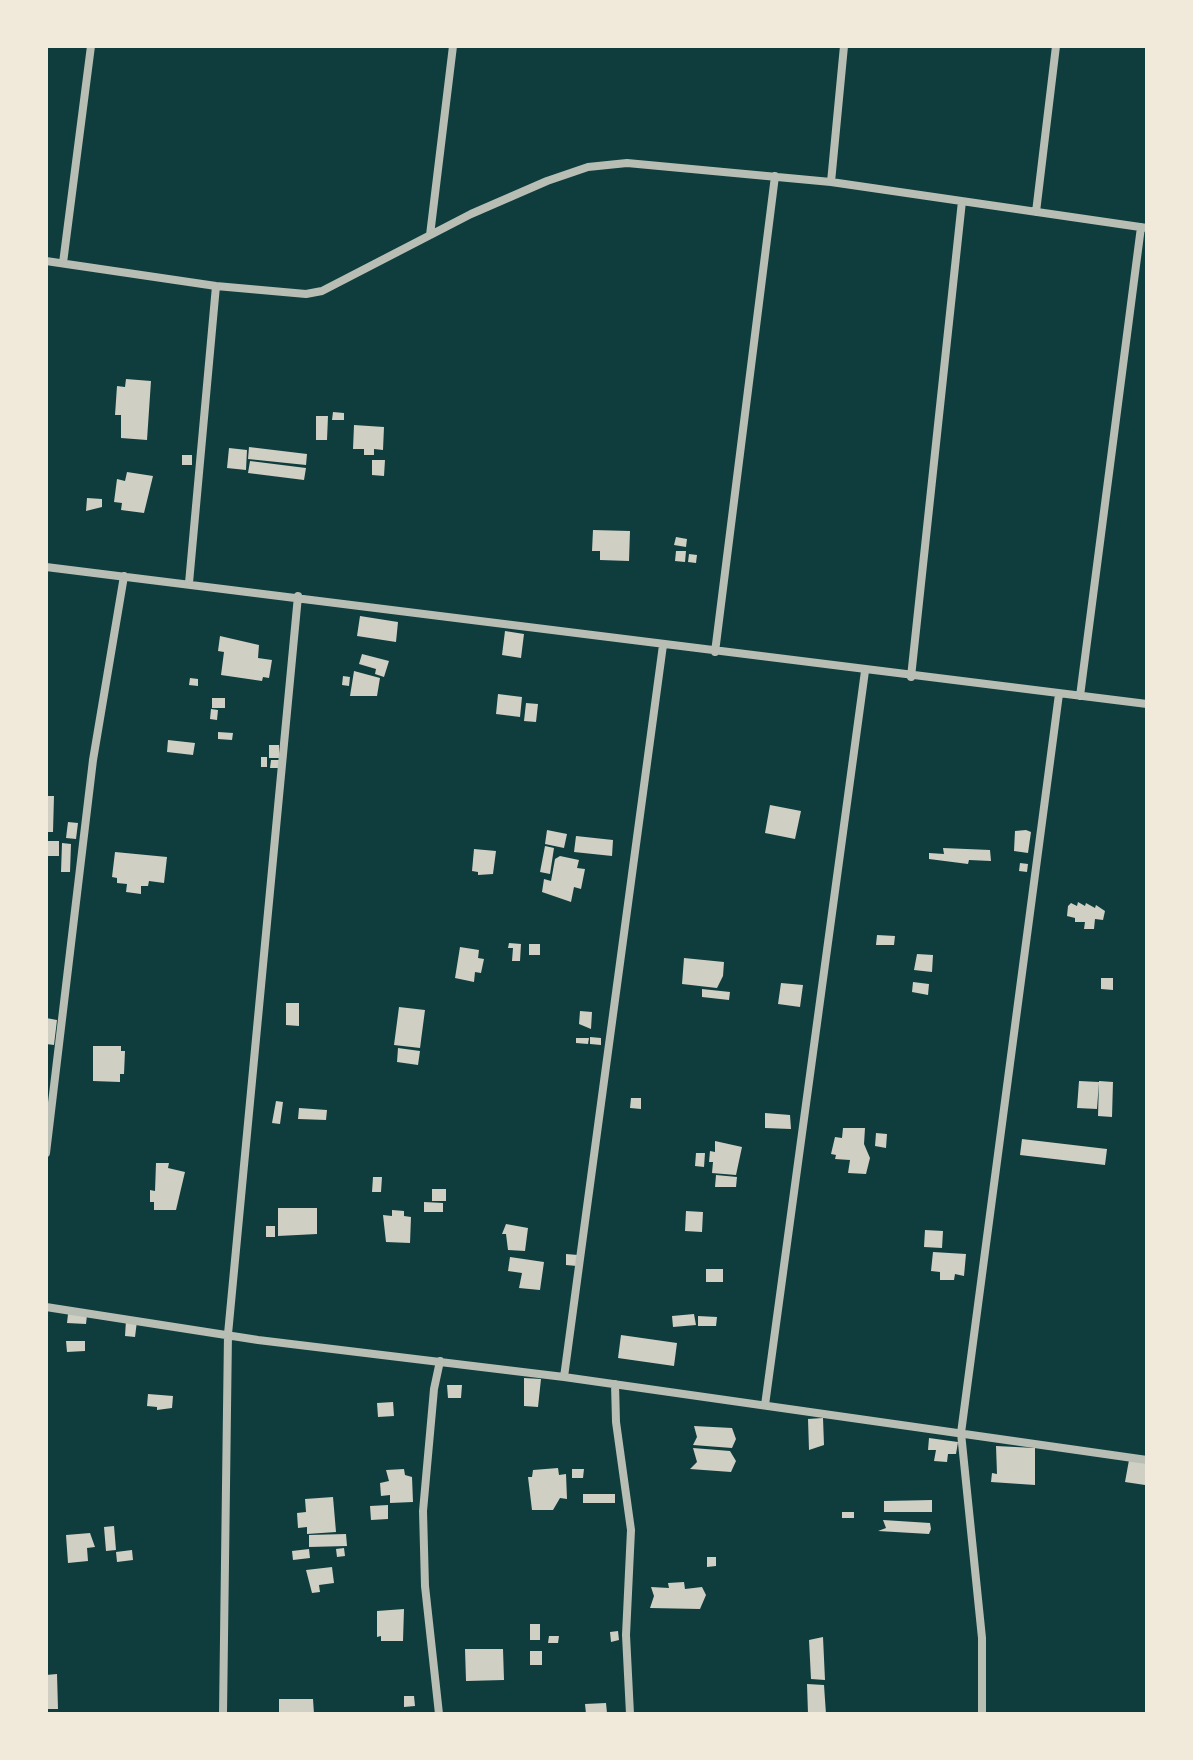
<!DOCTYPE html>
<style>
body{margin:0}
#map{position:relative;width:1193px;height:1760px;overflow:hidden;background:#0f3d3e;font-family:"Asap Condensed",sans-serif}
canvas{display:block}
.frame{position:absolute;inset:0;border:48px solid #f1e9da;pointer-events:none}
</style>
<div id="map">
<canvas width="1193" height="1760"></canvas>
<div class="frame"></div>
</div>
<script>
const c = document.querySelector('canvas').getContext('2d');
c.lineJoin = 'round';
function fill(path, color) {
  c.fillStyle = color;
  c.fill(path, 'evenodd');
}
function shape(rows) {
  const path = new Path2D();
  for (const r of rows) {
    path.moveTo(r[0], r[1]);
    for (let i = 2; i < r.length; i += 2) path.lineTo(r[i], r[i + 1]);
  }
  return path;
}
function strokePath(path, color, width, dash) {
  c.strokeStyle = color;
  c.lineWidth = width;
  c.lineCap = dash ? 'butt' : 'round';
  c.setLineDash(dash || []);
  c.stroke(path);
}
fill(shape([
 [126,379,151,381,147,440,121,438,121,415,115,415,117,386,125,387],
 [333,412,344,413,344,420,332,420],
 [316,416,328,416,327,440,316,440],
 [354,425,384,427,383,450,374,449,374,455,364,455,364,449,353,449],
 [249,447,307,454,306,465,248,459],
 [229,448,247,450,246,470,227,468],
 [182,455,192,455,192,465,182,465],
 [372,460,385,460,384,476,372,475],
 [250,461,306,468,304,480,248,473],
 [127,472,153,476,144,513,121,510,122,503,114,502,117,479,125,481],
 [87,498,102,499,102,507,86,511],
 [593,530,630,531,629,561,600,560,600,551,592,551],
 [676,537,687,539,686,547,674,545],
 [676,551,686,551,685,562,675,561],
 [689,554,697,555,696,563,688,562],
 [360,616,398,622,396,642,357,636],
 [505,631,524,634,521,658,502,655],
 [220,636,259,645,258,658,272,660,269,678,263,677,262,681,221,675,224,652,218,651],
 [362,654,389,661,384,677,375,674,376,669,359,664],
 [354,671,380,678,377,696,350,696],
 [343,676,350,677,349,686,342,685],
 [190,678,198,679,198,686,189,685],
 [498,694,522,697,520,717,496,714],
 [212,698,225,698,225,708,212,708],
 [526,703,538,704,536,722,524,721],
 [211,709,218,710,217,720,210,719],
 [218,732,233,733,232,740,218,739],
 [168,740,195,743,193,755,167,752],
 [269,745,279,745,279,758,269,758],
 [261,757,267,757,267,767,261,767],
 [271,760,280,760,280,768,270,768],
 [46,796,54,796,53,832,46,832],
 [770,805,801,811,795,839,765,833],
 [68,822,78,823,76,839,66,838],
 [547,830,567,834,564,848,545,844],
 [1026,830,1031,832,1028,853,1014,851,1015,831],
 [576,836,613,840,612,856,574,852],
 [46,841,59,841,59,856,46,856],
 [62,843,71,844,70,872,61,872],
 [545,846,554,848,550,874,540,872],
 [943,848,990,850,991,861,969,860,968,864,929,859,929,853,944,854],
 [474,849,496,851,493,874,478,875,478,872,472,871],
 [115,852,167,857,164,883,149,881,148,886,141,886,141,894,126,892,127,884,117,883,117,878,112,877],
 [560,856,579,860,577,868,585,869,581,889,574,887,571,902,542,892,544,879,551,881,555,859],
 [1020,863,1028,864,1027,872,1019,871],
 [1078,902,1085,906,1086,903,1095,908,1096,905,1105,911,1103,920,1095,919,1094,929,1084,929,1085,922,1075,922,1075,918,1067,916,1068,906,1071,903,1077,906],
 [877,935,895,936,894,945,876,945],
 [509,943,521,944,520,961,512,961,513,948,508,948],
 [529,944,540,944,540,955,529,955],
 [460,947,479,950,478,958,484,959,481,973,475,972,474,982,455,978],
 [917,954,933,955,932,972,914,970],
 [684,958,724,962,723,976,717,988,682,984],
 [1101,978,1113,978,1113,990,1101,989],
 [913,982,929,984,928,995,912,992],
 [781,983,803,985,800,1007,778,1004],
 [702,989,730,992,729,1000,702,997],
 [286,1003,299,1003,299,1026,286,1025],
 [399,1007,425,1010,420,1048,394,1045],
 [580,1011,592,1012,591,1029,579,1024],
 [46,1018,57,1020,54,1045,46,1044],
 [590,1037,601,1038,601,1045,590,1044],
 [576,1038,589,1038,588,1044,576,1043],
 [93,1046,121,1046,121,1051,125,1051,124,1074,120,1074,120,1082,93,1081],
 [398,1048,420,1051,418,1065,397,1062],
 [1079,1081,1099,1082,1097,1109,1077,1108],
 [1099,1081,1113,1082,1112,1117,1098,1116],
 [631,1098,641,1098,641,1109,630,1108],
 [276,1101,283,1102,280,1124,272,1123],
 [299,1108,327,1110,326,1120,298,1119],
 [765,1113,790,1115,791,1129,765,1128],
 [843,1128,865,1128,864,1144,870,1158,866,1174,848,1173,850,1160,835,1159,836,1155,831,1154,835,1137,842,1138],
 [876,1133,887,1134,886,1148,875,1146],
 [1022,1139,1107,1149,1105,1165,1020,1155],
 [715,1141,742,1147,736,1175,712,1173,713,1162,709,1162,710,1151,715,1152],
 [696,1153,705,1153,704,1167,695,1166],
 [156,1163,169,1163,168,1168,185,1172,176,1210,154,1210,154,1202,150,1202,150,1190,155,1191],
 [716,1175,737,1177,736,1187,715,1187],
 [373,1177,382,1177,381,1192,372,1192],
 [432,1189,446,1189,446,1201,432,1201],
 [424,1202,443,1203,443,1212,424,1212],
 [278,1208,317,1208,317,1234,278,1236],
 [392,1210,404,1211,404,1216,411,1217,410,1243,386,1242,383,1215,392,1216],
 [686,1211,703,1212,702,1232,685,1231],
 [506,1224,528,1228,525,1251,508,1250,506,1234,502,1234],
 [266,1226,275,1226,275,1237,266,1237],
 [925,1230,943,1231,942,1248,924,1247],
 [933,1252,966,1254,964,1276,955,1274,954,1280,940,1280,940,1272,931,1271],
 [566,1254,578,1255,577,1266,566,1265],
 [510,1257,544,1262,540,1290,519,1288,522,1273,508,1271],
 [706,1269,723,1269,723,1282,706,1282],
 [68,1314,87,1315,86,1324,67,1323],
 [694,1314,696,1325,673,1327,672,1316],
 [698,1316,717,1317,716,1326,698,1326],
 [126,1320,137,1321,135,1337,125,1336],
 [621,1335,677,1343,674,1366,618,1358],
 [66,1341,85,1341,85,1351,67,1352],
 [524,1378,541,1379,538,1407,524,1406],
 [447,1385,462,1385,461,1398,448,1398],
 [148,1394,173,1396,172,1408,157,1410,157,1407,147,1406],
 [393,1402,394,1416,378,1417,377,1403],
 [823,1418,824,1445,809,1450,808,1419],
 [694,1426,732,1428,736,1439,732,1448,693,1445,697,1437],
 [929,1438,958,1442,956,1454,948,1454,947,1462,934,1461,936,1450,928,1450],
 [996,1446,1035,1448,1035,1485,991,1482,992,1473,997,1474],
 [693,1448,730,1451,736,1461,731,1472,690,1469,697,1462],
 [1129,1460,1147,1463,1145,1485,1125,1482],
 [558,1468,559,1475,566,1474,567,1499,560,1498,553,1510,532,1510,528,1477,532,1477,533,1470],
 [404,1469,405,1475,412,1477,413,1502,390,1503,390,1495,381,1496,380,1483,389,1481,386,1470],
 [572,1469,584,1469,583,1478,572,1478],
 [583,1494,615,1494,615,1503,583,1503],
 [333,1497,336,1532,307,1534,307,1527,298,1528,297,1513,306,1512,305,1499],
 [932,1500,932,1512,884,1512,884,1501],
 [388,1505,388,1519,371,1520,370,1506],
 [842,1512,854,1512,854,1518,842,1518],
 [883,1520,930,1523,931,1529,929,1534,878,1531,886,1528],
 [114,1526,116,1550,106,1551,104,1527],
 [90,1533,95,1547,87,1548,88,1561,68,1563,66,1535],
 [346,1534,347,1546,309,1547,309,1535],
 [344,1548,345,1556,337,1557,336,1549],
 [309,1549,310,1558,293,1560,292,1551],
 [132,1550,133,1560,117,1562,116,1552],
 [707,1557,716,1557,716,1566,707,1567],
 [332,1567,334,1583,319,1585,320,1592,312,1593,306,1570],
 [684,1582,685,1589,702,1587,706,1595,700,1609,650,1608,654,1596,651,1587,669,1588,668,1583],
 [404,1609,403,1641,381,1641,381,1636,377,1637,377,1611],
 [530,1624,540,1624,540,1640,530,1640],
 [618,1631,619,1640,611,1642,610,1632],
 [549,1636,559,1636,558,1643,548,1643],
 [823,1637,825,1680,811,1679,809,1640],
 [465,1649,503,1649,504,1680,466,1681],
 [530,1651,542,1651,542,1665,530,1665],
 [57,1674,58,1709,46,1709,46,1675],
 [807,1684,824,1685,826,1714,808,1714],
 [404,1696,414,1696,415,1706,404,1707],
 [279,1699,313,1699,314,1714,279,1714],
 [606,1703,607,1713,586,1714,585,1704]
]), '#cfcfc3');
strokePath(shape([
 [831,182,844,46],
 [1036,212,1056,46],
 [430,235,453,46],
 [46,261,216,286,306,294,322,291,471,214,547,181,588,167,627,163,831,182,1147,228],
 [63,263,91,46],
 [46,567,1147,704],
 [189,583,216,286],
 [715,652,775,176],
 [911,677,962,201],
 [1080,696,1141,227],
 [46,1153,93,760,124,576],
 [46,1307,258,1340,564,1377,1147,1460],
 [564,1377,663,645],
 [615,1384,616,1422,631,1530,626,1635,630,1714],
 [765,1405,865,671],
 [223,1714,228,1334,298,596],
 [439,1714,425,1586,423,1511,434,1389,440,1361],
 [982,1714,982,1638,961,1433,1059,694]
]), '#b8beb3', 8);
</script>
